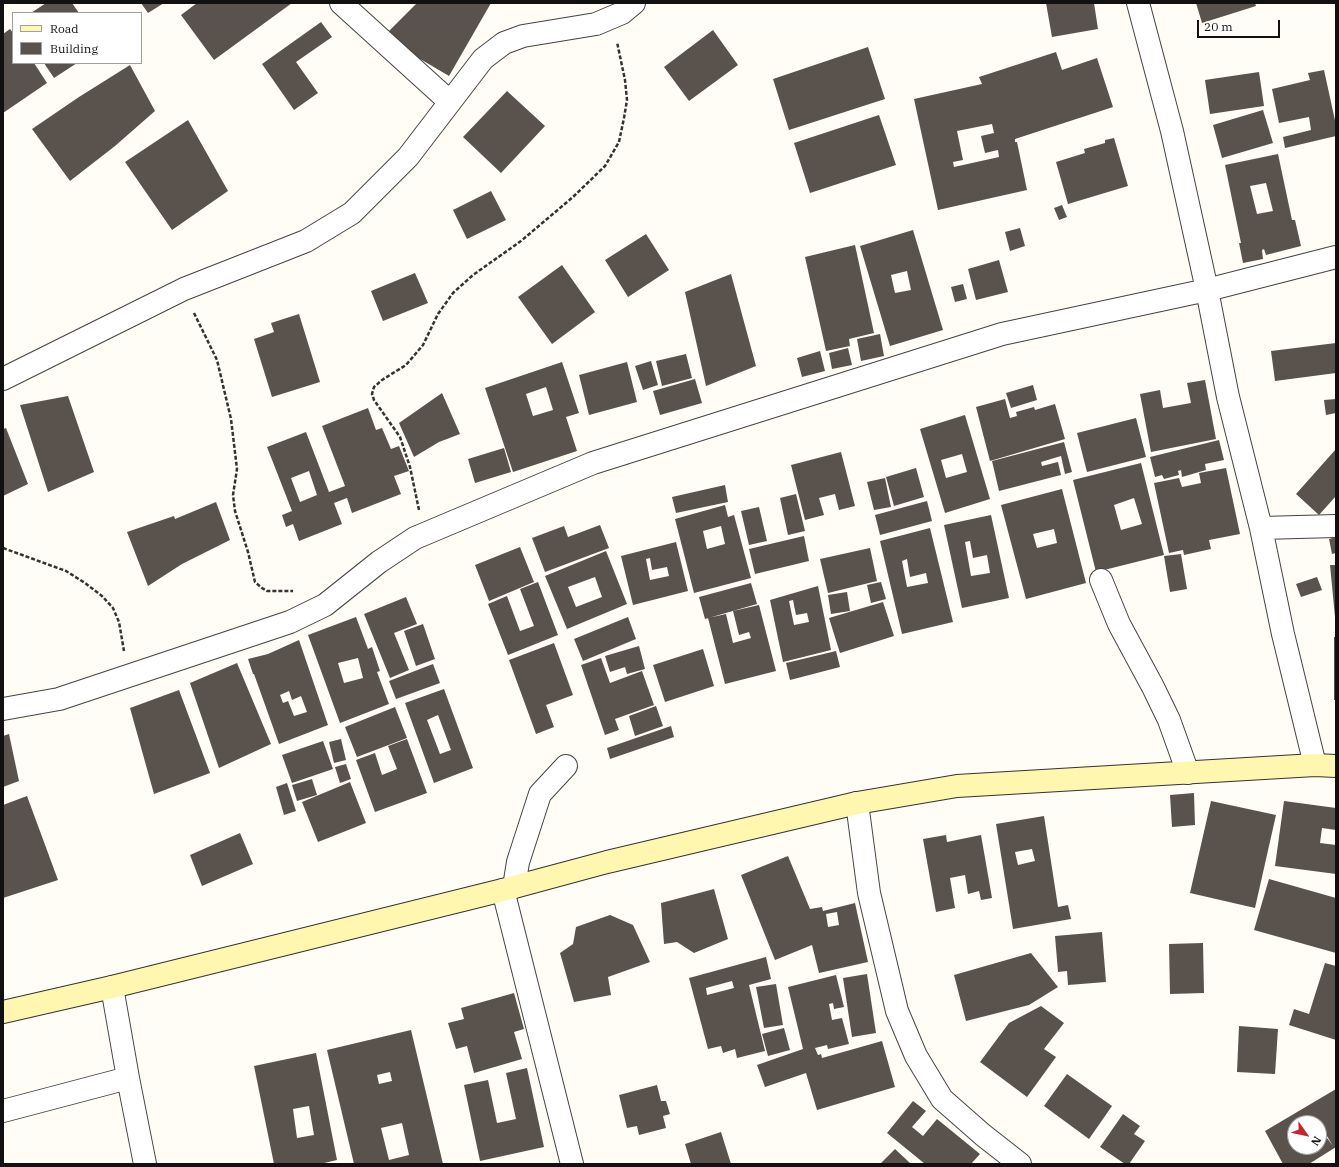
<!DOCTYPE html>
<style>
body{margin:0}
#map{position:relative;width:1339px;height:1167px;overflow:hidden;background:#fffdf5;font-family:"IBM Plex Serif",serif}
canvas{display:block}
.frame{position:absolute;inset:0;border:4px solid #111;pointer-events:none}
.legend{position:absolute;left:12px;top:12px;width:130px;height:52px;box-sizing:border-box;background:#fff;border:1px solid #a0a0a0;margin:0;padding:5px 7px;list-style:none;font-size:12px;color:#111}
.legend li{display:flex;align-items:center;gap:8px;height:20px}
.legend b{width:20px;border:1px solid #a0a0a0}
.north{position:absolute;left:1287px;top:1115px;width:40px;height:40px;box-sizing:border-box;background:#fff;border:1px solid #a0a0a0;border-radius:50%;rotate:123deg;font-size:11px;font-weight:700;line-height:16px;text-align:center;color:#111}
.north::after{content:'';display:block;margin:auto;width:14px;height:18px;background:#c4262e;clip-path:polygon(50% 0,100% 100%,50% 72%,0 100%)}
.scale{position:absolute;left:1197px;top:20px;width:83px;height:18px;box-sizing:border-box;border:2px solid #111;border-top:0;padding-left:5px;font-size:12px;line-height:14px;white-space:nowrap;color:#111;-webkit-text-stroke:3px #fff;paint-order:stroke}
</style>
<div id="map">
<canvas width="1339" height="1167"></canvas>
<div class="frame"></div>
<ul class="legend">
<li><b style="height:5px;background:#fff6b0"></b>Road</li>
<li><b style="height:11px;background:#5a524d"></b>Building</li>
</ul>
<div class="north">N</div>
<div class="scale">20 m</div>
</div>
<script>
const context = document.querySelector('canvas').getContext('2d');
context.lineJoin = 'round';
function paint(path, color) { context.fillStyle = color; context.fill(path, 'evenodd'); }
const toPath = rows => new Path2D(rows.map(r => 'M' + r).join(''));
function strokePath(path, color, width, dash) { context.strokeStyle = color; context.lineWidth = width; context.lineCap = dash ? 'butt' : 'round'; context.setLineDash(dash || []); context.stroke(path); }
const building = toPath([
 [46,3,72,3,79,13,31,13],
 [141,3,164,3,148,13],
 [197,3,292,3,214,60,181,15],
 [417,3,491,3,449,76,410,53,388,32],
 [1046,3,1094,3,1098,29,1052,37],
 [1196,3,1255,3,1256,6,1202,23],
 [321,22,332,37,296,62,318,93,294,110,262,64],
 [10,29,13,33,13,63,34,63,47,83,3,113,3,34],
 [713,30,738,65,689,101,664,67],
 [868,47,885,99,789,130,773,79],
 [1056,52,1062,70,1097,58,1113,107,1015,139,1015,142,1017,142,1027,190,938,210,914,99,982,84,979,77],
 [992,124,994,133,981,136,985,153,998,150,999,157,954,167,953,162,963,160,957,131],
 [44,63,77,63,54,78],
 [130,65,155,111,115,146,70,181,32,129,79,97],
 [1324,70,1336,125,1336,136,1285,148,1283,137,1311,130,1309,117,1279,123,1272,89,1310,80,1308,73],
 [1259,72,1264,106,1210,114,1205,80],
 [507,91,545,126,501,173,463,137],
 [1263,110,1273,143,1222,158,1213,125],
 [879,115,896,165,810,193,794,143],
 [188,120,228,191,172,230,125,162],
 [1114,138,1128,186,1068,204,1056,162,1085,153,1084,149,1105,143,1105,140],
 [1278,154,1292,220,1295,220,1301,246,1266,255,1264,249,1262,250,1263,259,1243,263,1239,243,1241,243,1225,165],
 [1266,183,1273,211,1257,214,1250,186],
 [491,191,506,220,467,239,453,210],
 [1062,205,1067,217,1059,220,1054,208],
 [1020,228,1025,246,1010,251,1005,232],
 [913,230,943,330,890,346,860,246],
 [907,271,911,290,895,293,891,275],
 [646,234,669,270,628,297,605,260],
 [855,245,874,333,849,339,850,346,826,351,805,257],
 [999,260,1008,292,976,300,968,269],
 [562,265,595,312,552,344,518,297],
 [415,273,428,303,383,321,371,291],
 [731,274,756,366,706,386,685,292],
 [963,284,967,299,955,302,951,287],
 [299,314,320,382,272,397,254,339,274,332,271,323],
 [880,334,884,356,861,361,857,339],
 [1336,343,1336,373,1275,381,1271,351],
 [848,348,852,365,832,369,829,353],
 [820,351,825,371,802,377,797,358],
 [686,354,692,378,662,386,656,361],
 [651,361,658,385,643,390,635,366],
 [562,362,579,413,566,417,577,451,513,472,485,388],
 [546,387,553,410,533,416,526,394],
 [627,362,637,402,589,415,579,375],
 [695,379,702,403,660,415,653,391],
 [1205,380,1216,439,1151,452,1140,394,1160,390,1163,408,1191,403,1187,383],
 [1033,385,1037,400,1011,408,1006,393],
 [442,393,460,434,439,442,414,457,399,423],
 [68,396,94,472,48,492,20,405],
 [1005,399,1010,418,1017,416,1016,412,1034,407,1035,410,1055,404,1065,439,990,461,976,407],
 [1336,399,1336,413,1326,415,1324,400],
 [368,408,376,430,382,428,391,449,399,446,409,471,394,476,401,494,352,513,347,498,334,503,342,524,299,541,293,524,286,527,282,515,292,511,267,447,306,432,329,492,345,486,322,426],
 [309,471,317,495,300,502,291,478],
 [965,415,990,499,945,513,920,429],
 [962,454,967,472,946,478,941,460],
 [1136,418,1146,457,1087,472,1077,433],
 [6,428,28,484,3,496,3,429],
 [1219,440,1224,460,1205,464,1206,470,1182,477,1181,470,1178,471,1179,475,1164,479,1162,475,1155,477,1150,457],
 [1064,442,1072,472,1065,474,1061,456,1041,462,1042,466,1058,462,1061,475,999,491,992,461],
 [504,448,511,472,475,483,468,459],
 [1336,449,1336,496,1319,515,1296,494],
 [841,452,855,506,839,510,835,494,819,498,824,515,805,520,791,465],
 [1141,463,1164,555,1096,572,1073,480],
 [1134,498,1142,524,1121,530,1114,505],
 [916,468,924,497,894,506,886,477],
 [1226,468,1240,534,1209,540,1211,549,1184,555,1183,550,1169,553,1154,483,1179,478,1182,487,1201,483,1199,473],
 [885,478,891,507,874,510,867,482],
 [725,485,728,502,676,513,672,497],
 [1062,489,1086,583,1026,599,1001,505],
 [1054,529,1057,543,1037,548,1033,534],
 [796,494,805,531,788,535,780,498],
 [927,501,932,521,880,535,875,515],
 [216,502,230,540,182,564,148,586,127,532,174,516,175,519],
 [725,505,728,517,734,515,751,578,694,593,675,519],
 [721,526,725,544,707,549,703,531],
 [759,507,767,541,749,545,741,511],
 [991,515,1009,598,962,608,944,525],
 [970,541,973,558,987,555,990,573,971,576,965,542],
 [600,525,609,548,545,572,532,538,564,526,568,537],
 [930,528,953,622,902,634,880,541],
 [907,559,910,577,926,573,928,583,907,587,902,561],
 [804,536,809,561,755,574,749,549],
 [1336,537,1336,553,1332,554,1329,539],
 [676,542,688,591,633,605,621,556],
 [650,558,652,570,667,567,669,576,650,580,646,559],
 [520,547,534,582,489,601,475,565],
 [870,548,877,581,828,593,820,559],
 [606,551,627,604,567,629,545,576],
 [595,577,602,597,576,607,568,587],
 [1181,554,1187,589,1170,592,1164,556],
 [1330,565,1336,565,1336,617,1335,617],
 [1317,577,1322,590,1301,597,1296,584],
 [538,582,558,635,508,655,488,604,507,596,520,631,534,626,520,589],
 [881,582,886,599,871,603,867,585],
 [751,583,757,604,705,619,699,597],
 [818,586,831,650,783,662,770,600],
 [793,600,796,615,807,613,809,622,794,625,789,601],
 [847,592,850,611,831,614,828,595],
 [406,597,417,624,394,633,409,670,390,678,364,614],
 [883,602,894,636,840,653,829,618],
 [759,605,776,671,725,684,708,618,726,614,733,643,751,638,749,632,739,635,733,611],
 [356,617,368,649,372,647,380,671,377,672,389,704,340,723,308,635],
 [358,658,363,678,344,683,338,663],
 [628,617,636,639,583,661,574,639],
 [423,624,435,659,416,666,404,631],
 [1334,637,1336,637,1336,700,1334,700],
 [299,640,328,725,279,744,254,674,253,674,248,659,268,654],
 [289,691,292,700,301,696,307,712,294,716,288,701,283,703,280,695],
 [554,643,573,695,546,705,554,727,536,734,509,660],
 [639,646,645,669,627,674,625,667,610,672,605,656],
 [703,649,714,686,665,702,653,665],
 [836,651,840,667,790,680,786,663],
 [601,658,610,683,642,671,654,705,615,719,619,730,605,735,581,665],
 [237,663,271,744,219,768,190,683],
 [433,664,440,683,396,699,389,681],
 [444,689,473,768,434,783,405,703],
 [438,715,451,750,440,754,427,720],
 [179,690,210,773,154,794,130,708],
 [656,706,663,726,635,736,629,716],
 [395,707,407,738,357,757,345,727],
 [671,726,674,737,610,759,607,748],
 [9,734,19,781,3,787,3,736],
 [341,739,346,760,334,763,329,742],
 [407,739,427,793,375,812,356,760,375,753,382,775,397,769,388,746],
 [323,741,333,769,292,783,282,755],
 [346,764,351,779,340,783,335,767],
 [312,779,317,795,297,801,292,785],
 [350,782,366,823,318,842,302,802],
 [287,783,296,811,284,815,276,787],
 [1194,793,1195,825,1172,827,1170,795],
 [27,796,58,880,3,898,3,805],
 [1211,801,1276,815,1255,908,1190,893],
 [1284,801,1336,808,1336,830,1322,828,1320,843,1336,845,1336,874,1275,866],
 [1044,816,1058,907,1068,905,1071,919,1013,929,996,824],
 [1032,849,1035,861,1018,865,1015,852],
 [240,833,253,864,202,886,190,855],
 [946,835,947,842,981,835,992,898,981,900,979,891,968,894,965,875,950,878,955,908,936,912,923,839],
 [788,856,810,909,822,907,823,911,855,903,868,962,819,973,812,945,775,960,741,875],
 [837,912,839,925,828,927,826,914],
 [1269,879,1336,898,1336,953,1254,930],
 [714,889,728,939,694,953,677,942,664,944,661,903],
 [610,915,633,925,650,962,608,977,611,995,574,1002,560,953,573,944,576,927],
 [1102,932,1106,982,1068,985,1067,971,1058,972,1055,936],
 [1203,943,1204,993,1170,994,1169,944],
 [1031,953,1058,987,1029,1005,966,1021,954,975],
 [766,957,771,979,749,985,765,1051,737,1058,735,1049,723,1053,721,1046,708,1049,689,978],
 [732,981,734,988,707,995,706,988],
 [1325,963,1336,966,1336,1040,1289,1025,1294,1009,1309,1014],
 [867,974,876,1033,852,1037,843,978],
 [836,975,844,1007,834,1009,833,1003,829,1004,832,1020,842,1018,849,1044,828,1049,827,1045,815,1048,818,1055,821,1054,822,1058,882,1041,895,1087,817,1110,806,1073,765,1087,757,1065,803,1049,788,987],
 [776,984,783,1025,764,1028,756,987],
 [514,993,524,1029,514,1032,522,1059,474,1073,467,1046,456,1049,448,1023,464,1019,461,1008],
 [1041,1006,1064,1023,1044,1049,1056,1057,1027,1097,980,1062,1009,1023],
 [1239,1026,1278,1029,1275,1074,1237,1072],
 [784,1028,790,1050,768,1056,762,1034],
 [411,1030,443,1164,354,1164,327,1050],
 [390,1072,392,1081,379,1084,377,1075],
 [402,1123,409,1155,389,1160,381,1128],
 [316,1053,337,1160,320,1164,274,1164,254,1066],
 [309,1106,314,1135,297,1138,293,1109],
 [527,1068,544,1147,480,1161,464,1085,488,1080,497,1123,516,1119,506,1073],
 [1067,1074,1112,1106,1089,1139,1044,1106],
 [657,1085,661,1101,666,1101,670,1114,663,1116,666,1128,639,1135,637,1126,627,1128,619,1095],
 [1336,1089,1336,1147,1309,1164,1283,1164,1265,1131],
 [1295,1123,1319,1123,1333,1146,1327,1138,1319,1142,1319,1147,1295,1147],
 [913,1101,926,1111,912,1127,923,1136,937,1119,980,1154,971,1164,925,1164,887,1133],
 [1123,1114,1140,1126,1134,1134,1145,1141,1129,1164,1125,1164,1100,1147],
 [721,1132,731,1164,691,1164,685,1144],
 [895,1149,910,1163,908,1164,880,1164]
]);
const path = toPath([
 [194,313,217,360,231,419,237,469,233,495,235,511,248,552,255,582,262,588,267,591,293,591],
 [419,510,410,467,400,437,374,400,372,394,374,387,382,380,406,365,423,345,438,314,453,293,473,275,521,241,573,197,605,166,619,142,624,118,627,100,625,80,617,42],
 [3,548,66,571,85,583,102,596,113,608,119,622,124,651]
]);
const street = toPath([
 [341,3,450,102],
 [1138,3,1172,131,1207,290,1228,397,1261,528,1283,634,1315,765],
 [3,379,184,289,306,241,352,213,408,157,483,59,504,43,523,36,596,24,622,13,634,3],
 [1261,528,1336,526],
 [1101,580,1119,624,1153,687,1169,720,1188,773],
 [3,709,59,699,290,622,325,605,379,562,415,538,593,463,1002,334,1207,290,1336,257],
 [857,803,869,893,897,1011,916,1056,942,1099,983,1135,1020,1164],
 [514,887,518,862,540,794,566,766],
 [503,890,572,1164],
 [112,987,128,1078,145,1164],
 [3,1111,128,1078]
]);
const secondary = toPath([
 [3,1012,112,987,503,890,607,862,857,803,957,786,1315,765,1336,766]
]);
paint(building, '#5a524d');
strokePath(street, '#444', 24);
strokePath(secondary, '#333', 24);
strokePath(path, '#333', 2.5, [4, 2]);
strokePath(street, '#fff', 22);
strokePath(secondary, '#fff6b0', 22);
</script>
